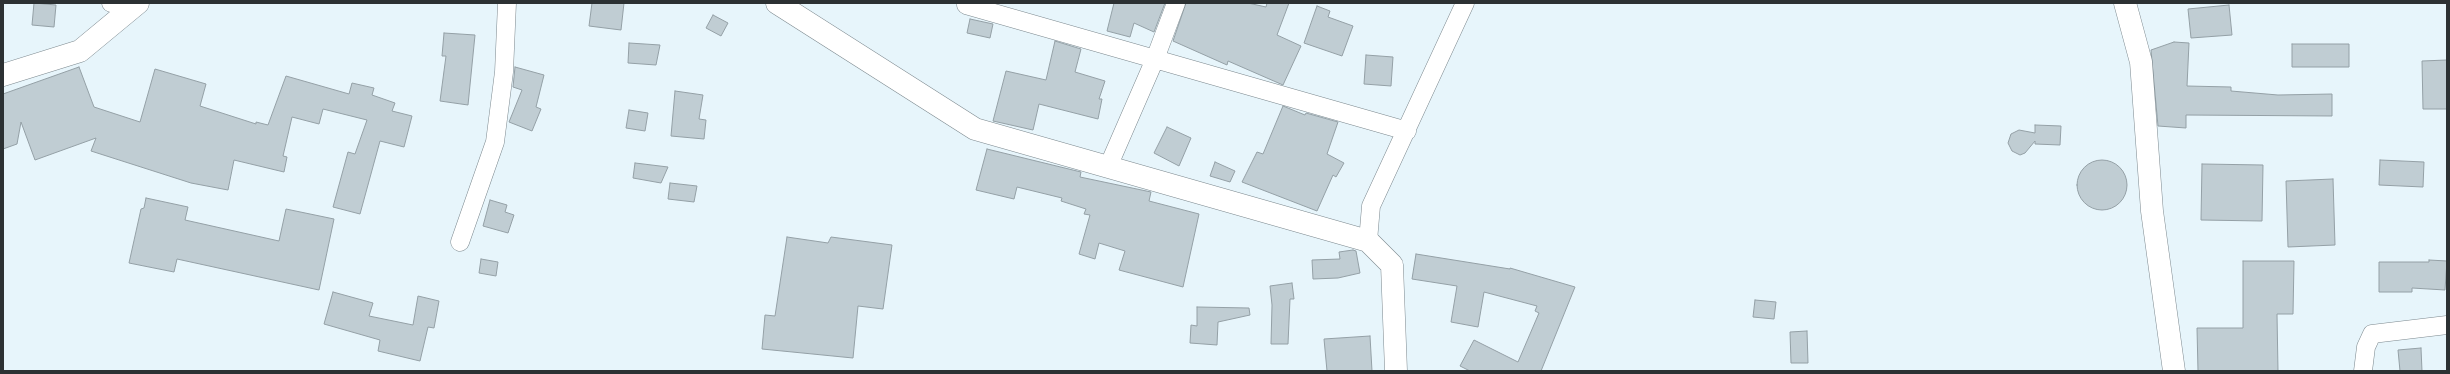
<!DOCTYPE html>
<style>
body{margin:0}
#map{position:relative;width:2450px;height:374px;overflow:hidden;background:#e7f5fb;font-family:"Fira Sans Condensed",sans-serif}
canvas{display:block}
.frame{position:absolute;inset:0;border:4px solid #2c3133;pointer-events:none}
</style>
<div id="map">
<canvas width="2450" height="374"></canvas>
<div class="frame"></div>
</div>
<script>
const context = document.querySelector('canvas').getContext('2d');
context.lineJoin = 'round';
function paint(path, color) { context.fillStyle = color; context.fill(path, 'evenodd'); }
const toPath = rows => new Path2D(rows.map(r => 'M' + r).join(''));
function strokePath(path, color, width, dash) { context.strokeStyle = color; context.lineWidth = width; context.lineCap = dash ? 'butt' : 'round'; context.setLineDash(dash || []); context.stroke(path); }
const building = toPath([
 [34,3,56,5,54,27,32,25,34,3],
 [592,3,624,3,621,30,589,26,592,3],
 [1114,3,1165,3,1154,32,1134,23,1130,37,1107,31,1114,3],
 [1186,3,1248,3,1266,7,1267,3,1289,3,1277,35,1301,46,1283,85,1228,61,1227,65,1173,41,1186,3],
 [2229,5,2232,35,2191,38,2188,9,2229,5],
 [1317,6,1330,11,1328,17,1353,26,1342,56,1304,43,1317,6],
 [713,15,728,23,721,36,706,28,713,15],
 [970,19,993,24,990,38,967,33,970,19],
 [444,33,475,35,468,105,440,101,446,56,442,56,444,33],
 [1055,41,1081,49,1075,72,1105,81,1099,99,1102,99,1098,119,1039,104,1033,130,993,121,1006,71,1046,80,1055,41],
 [2174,42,2189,43,2187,86,2231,87,2231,91,2278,95,2332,94,2332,116,2186,115,2186,128,2158,126,2151,50,2174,42],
 [629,43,660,45,656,65,628,63,629,43],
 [2292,44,2349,44,2349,67,2292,67,2292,44],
 [1366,55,1393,57,1391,86,1364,84,1366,55],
 [2447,60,2447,109,2423,109,2422,61,2447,60],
 [79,67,94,107,140,122,155,69,206,84,200,106,256,124,256,122,268,125,286,76,349,94,352,83,374,88,372,95,395,103,392,111,412,116,404,147,380,141,360,214,333,207,348,152,355,154,367,120,323,109,319,124,292,117,283,156,287,157,284,172,234,160,228,190,191,183,91,151,96,138,35,160,21,122,17,144,3,149,3,94,79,67],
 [515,67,544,75,536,107,541,109,532,131,509,122,522,90,513,87,515,67],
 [675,91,703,95,699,119,706,120,704,139,671,136,675,91],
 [1283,106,1305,115,1306,113,1338,122,1327,154,1344,163,1336,177,1333,175,1317,211,1242,182,1257,152,1263,154,1283,106],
 [629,110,648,113,645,131,626,128,629,110],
 [2035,125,2061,126,2060,145,2035,144,2035,141,2025,153,2020,155,2012,151,2008,143,2011,134,2019,130,2035,133,2035,125],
 [1167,127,1191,138,1179,166,1154,153,1167,127],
 [987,149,1081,172,1080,177,1151,192,1149,201,1199,214,1183,287,1119,270,1125,251,1099,243,1095,259,1079,254,1090,215,1084,214,1086,209,1061,201,1062,198,1017,187,1014,199,976,190,987,149],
 [2380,160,2424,162,2423,187,2379,185,2380,160],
 '2077 185a25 25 0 1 1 50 0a25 25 0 1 1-50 0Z',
 [1215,162,1235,171,1230,182,1210,176,1215,162],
 [635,163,668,167,661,183,633,178,635,163],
 [2202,164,2263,165,2262,221,2201,220,2202,164],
 [2333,179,2335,245,2288,247,2286,181,2333,179],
 [670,183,697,186,694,202,668,199,670,183],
 [146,198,188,207,185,220,279,241,286,209,334,219,319,290,177,259,174,272,129,263,141,209,144,208,146,198],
 [490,200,507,205,505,212,514,215,508,233,483,226,490,200],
 [787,237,828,243,831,237,892,245,883,309,858,306,853,358,762,349,765,315,775,316,787,237],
 [1353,250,1356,251,1360,273,1338,278,1313,279,1312,260,1340,259,1339,252,1353,250],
 [1416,254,1510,269,1510,268,1575,287,1541,371,1470,371,1460,366,1474,340,1518,362,1539,313,1535,311,1537,306,1484,292,1478,327,1451,322,1457,286,1412,279,1416,254],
 [481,259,498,262,496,276,479,273,481,259],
 [2429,260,2447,261,2445,290,2412,288,2412,292,2379,292,2379,262,2429,262,2429,260],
 [2243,261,2294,261,2293,314,2277,314,2278,371,2198,371,2197,328,2243,328,2243,261],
 [1292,283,1294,299,1290,299,1288,344,1271,344,1272,305,1270,286,1292,283],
 [333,292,373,303,369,316,413,325,418,296,439,301,434,328,428,327,420,361,378,351,380,340,324,324,333,292],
 [1755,300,1776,302,1774,319,1753,317,1755,300],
 [1197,307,1249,308,1250,315,1218,322,1217,345,1190,343,1191,325,1197,326,1197,307],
 [1807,331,1808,363,1791,363,1790,332,1807,331],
 [1370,336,1372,371,1327,371,1324,339,1370,336],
 [2421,348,2422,371,2400,371,2398,350,2421,348]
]);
const minor = toPath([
 [111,3,131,9],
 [966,5,1407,131],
 [1108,167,1155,59,1176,3],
 [1368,241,1371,206,1465,3],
 [460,242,495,142,504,72,507,3],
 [2363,371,2366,347,2372,334,2447,325]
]);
const tertiary = toPath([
 [777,3,975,129,1368,241,1392,265,1396,371],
 [2125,3,2141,62,2152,211,2174,371],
 [3,75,80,51,138,3]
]);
paint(building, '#c0cdd3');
strokePath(building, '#94a0a6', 1);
strokePath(minor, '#7c888e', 19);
strokePath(tertiary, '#7c888e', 23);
strokePath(minor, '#fff', 18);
strokePath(tertiary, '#fff', 22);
</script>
